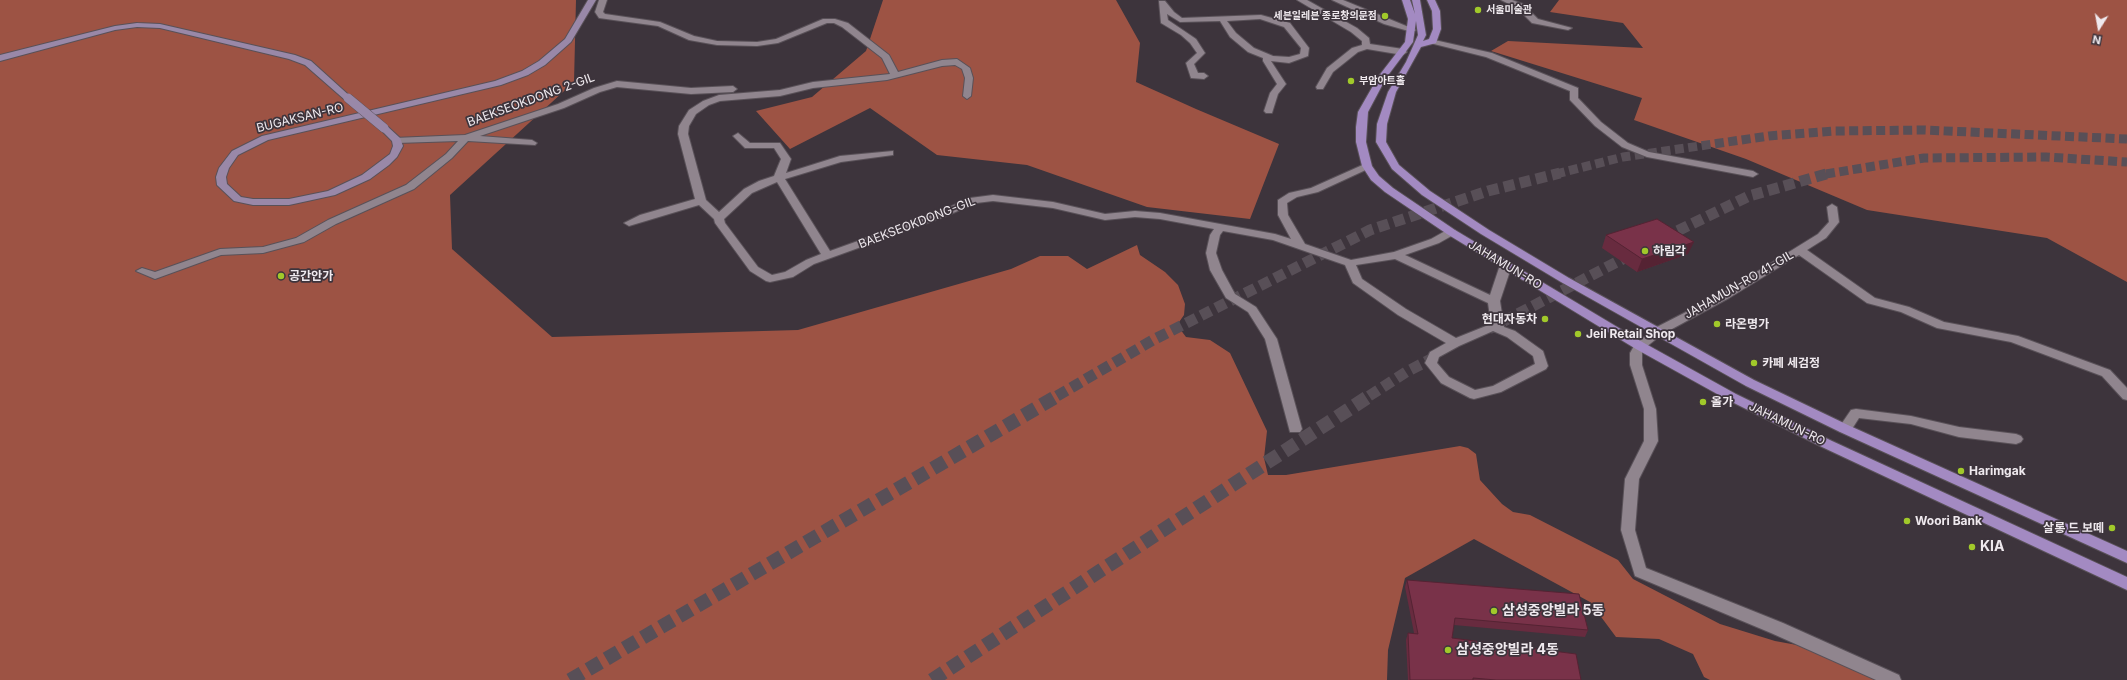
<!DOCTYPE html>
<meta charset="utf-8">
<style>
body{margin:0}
#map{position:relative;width:2127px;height:680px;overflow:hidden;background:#3d343c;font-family:Inter,sans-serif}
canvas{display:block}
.north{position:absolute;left:2079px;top:8px;width:40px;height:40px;-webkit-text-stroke:3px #3d343c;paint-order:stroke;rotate:191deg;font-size:11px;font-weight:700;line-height:16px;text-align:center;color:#efe9ee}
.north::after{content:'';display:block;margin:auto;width:14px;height:18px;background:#efe9ee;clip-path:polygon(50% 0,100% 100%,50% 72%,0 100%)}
</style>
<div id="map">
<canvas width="2127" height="680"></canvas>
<div class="north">N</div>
</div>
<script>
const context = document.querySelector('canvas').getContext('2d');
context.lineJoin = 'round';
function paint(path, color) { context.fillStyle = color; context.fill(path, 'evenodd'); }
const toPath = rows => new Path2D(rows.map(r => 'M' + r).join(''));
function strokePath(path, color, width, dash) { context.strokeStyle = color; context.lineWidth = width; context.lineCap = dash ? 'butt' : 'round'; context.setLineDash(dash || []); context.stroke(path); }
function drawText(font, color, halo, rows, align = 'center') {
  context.font = font + ' Inter,"Noto Sans KR",sans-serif'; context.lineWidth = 3.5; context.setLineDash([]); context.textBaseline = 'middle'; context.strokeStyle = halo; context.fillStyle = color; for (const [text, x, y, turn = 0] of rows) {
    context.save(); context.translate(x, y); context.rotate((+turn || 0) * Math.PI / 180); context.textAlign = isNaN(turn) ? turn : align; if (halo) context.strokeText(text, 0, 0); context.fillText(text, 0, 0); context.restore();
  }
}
const forest = toPath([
 [0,0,576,0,574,82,450,195,452,249,552,337,798,330,1011,269,1040,256,1068,256,1087,269,1137,245,1140,255,1165,272,1178,285,1185,304,1184,315,1177,325,1186,337,1210,340,1230,353,1267,431,1264,458,1268,475,1286,475,1460,446,1468,448,1476,454,1480,480,1502,504,1513,512,1530,515,1618,560,1633,579,1720,624,1775,641,1808,647,1890,680,1710,680,1704,677,1693,654,1659,639,1616,637,1590,602,1474,539,1405,578,1388,650,1387,680,0,680],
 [883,0,1116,0,1140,43,1136,82,1196,109,1279,144,1250,219,1147,207,1027,165,937,155,870,108,790,149,756,111,812,97,866,51],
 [1559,0,2127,0,2127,282,2047,238,1867,210,1746,159,1634,120,1642,98,1491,51,1508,41,1643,48,1623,23,1550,12]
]);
const highwayTunnelFar2 = toPath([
 [1556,174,1623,157,1769,136,1834,131,1924,130,2127,139],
 [1826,174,1924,158,2046,157,2127,162]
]);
const highwayTunnelFar1 = toPath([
 [1663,238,1749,196,1830,173],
 [1489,329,1634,253],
 [1057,396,1153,340,1370,230,1488,191,1560,173],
 [1369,396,1406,372,1439,355]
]);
const highwayTunnel = toPath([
 [570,680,1059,395],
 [932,680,1371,395]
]);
const street = toPath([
 [599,0,607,0,603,12,605,14,660,22,694,36,717,41,757,42,776,39,823,19,835,19,848,23,889,55,898,72,942,60,957,59,970,68,973,78,971,96,967,99,963,96,965,78,962,69,955,65,942,66,887,80,813,88,780,96,720,101,709,105,696,114,689,126,688,134,706,200,719,212,744,189,759,181,774,176,781,159,774,148,745,148,733,136,738,133,750,143,780,143,791,159,786,173,840,156,893,151,893,155,841,162,785,179,830,251,936,213,970,198,993,195,1053,202,1105,214,1135,211,1160,213,1275,234,1291,239,1278,215,1278,200,1289,193,1311,188,1367,163,1370,164,1370,168,1318,192,1297,197,1287,203,1288,215,1305,244,1351,260,1394,252,1431,239,1447,230,1455,230,1456,232,1455,234,1439,243,1405,255,1490,295,1500,265,1502,263,1510,263,1512,265,1500,301,1504,327,1515,331,1543,351,1548,366,1546,369,1501,392,1474,399,1470,398,1441,383,1425,363,1430,352,1446,343,1398,315,1353,283,1345,265,1273,240,1223,231,1220,235,1216,253,1222,270,1235,294,1256,307,1277,339,1302,429,1300,432,1290,432,1265,339,1248,312,1226,298,1210,270,1206,253,1210,235,1214,229,1160,219,1135,217,1105,220,1053,208,993,201,976,203,944,217,814,264,793,277,770,282,766,281,750,271,715,223,714,219,699,205,629,226,624,223,640,215,695,199,678,134,679,126,689,110,703,101,719,95,780,90,813,82,890,74,882,58,842,27,834,23,827,23,778,43,757,46,717,45,689,40,658,26,599,18,595,12,599,0],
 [777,182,821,254,806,260,785,272,772,275,758,267,725,223,724,219,752,193,777,182],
 [1395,259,1488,303,1491,324,1456,338,1406,309,1362,279,1356,265,1395,259],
 [1493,331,1507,337,1533,356,1535,364,1493,386,1475,390,1449,377,1437,363,1439,357,1459,346,1493,331],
 [1297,0,1307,0,1357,28,1369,38,1370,44,1403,49,1407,52,1403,55,1367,49,1358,52,1333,72,1323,89,1317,89,1316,87,1327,68,1352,48,1362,45,1362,41,1351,32,1297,0],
 [1332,0,1343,0,1416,30,1412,32,1384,24,1332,0],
 [1501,0,1512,0,1523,4,1538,19,1572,28,1568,30,1532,23,1517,8,1501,0],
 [1159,1,1165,1,1174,12,1182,18,1261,15,1290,23,1309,48,1308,56,1289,63,1271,61,1286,84,1278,94,1272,113,1266,113,1264,111,1270,93,1277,84,1263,61,1263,58,1248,52,1230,37,1220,21,1180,22,1167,14,1168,20,1196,39,1205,53,1194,64,1198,73,1204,73,1208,76,1204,79,1191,78,1186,63,1197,53,1190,43,1181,35,1161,23,1159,1],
 [1260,19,1284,27,1301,48,1300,54,1289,57,1273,56,1254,48,1236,33,1227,21,1260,19],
 [1430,39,1492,53,1578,88,1578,98,1601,122,1628,143,1649,152,1753,171,1758,174,1753,177,1647,157,1622,147,1595,126,1570,100,1570,91,1486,57,1430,43,1430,39],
 [617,81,691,88,733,86,737,89,733,92,691,94,617,87,600,92,564,108,480,136,532,140,537,143,535,145,468,141,452,158,414,189,336,224,304,242,263,253,221,255,155,279,136,271,142,268,155,272,220,249,263,247,296,238,328,220,406,185,446,154,458,141,397,143,392,140,394,138,465,135,558,104,594,88,617,81],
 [1832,204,1837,207,1839,222,1826,238,1807,250,1875,298,1909,307,1944,322,2018,336,2110,370,2127,388,2127,400,2123,399,2102,376,2011,342,1937,328,1901,312,1867,303,1799,255,1729,298,1661,335,1645,348,1642,353,1642,365,1656,409,1658,441,1639,479,1635,530,1646,568,1783,623,1899,675,1901,680,1876,680,1771,633,1635,576,1621,530,1625,479,1644,441,1644,409,1630,365,1630,353,1634,346,1653,329,1721,294,1818,234,1829,222,1827,207,1832,204],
 [1856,409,1911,416,1959,427,2016,434,2021,436,2023,439,2021,442,2016,444,1959,437,1911,424,1859,418,1850,432,1840,432,1838,429,1840,426,1851,410,1856,409]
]);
const secondary = toPath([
 [588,0,596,0,571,42,545,65,528,75,501,85,268,140,238,155,229,168,226,177,227,184,241,197,253,199,289,199,328,191,362,175,390,154,393,146,392,141,379,128,384,125,387,126,400,138,403,146,397,157,389,165,370,179,335,195,289,205,253,205,234,201,217,185,216,177,219,168,232,151,262,136,495,81,522,71,539,61,565,39,588,0],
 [137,23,160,24,295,55,311,61,352,98,351,100,345,100,305,65,289,59,160,28,137,27,115,30,0,61,0,55,115,26,137,23]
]);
const primary = toPath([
 [1402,0,1410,0,1415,14,1412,0,1420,0,1426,35,1423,41,1429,39,1433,29,1432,11,1427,0,1435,0,1440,11,1441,29,1436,43,1421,47,1396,92,1387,124,1386,142,1399,165,1430,191,1489,230,1569,278,1754,380,1850,426,2127,551,2127,563,1840,432,1746,386,1561,282,1481,234,1422,195,1392,169,1376,142,1377,124,1388,92,1406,62,1418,35,1416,21,1413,42,1386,78,1368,112,1366,142,1372,166,1379,176,1393,188,1455,230,1644,343,1736,394,1832,441,2127,577,2127,590,1822,447,1728,400,1636,349,1447,234,1385,192,1371,180,1362,166,1356,142,1356,127,1358,112,1378,77,1405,42,1408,19,1402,0]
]);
const secondaryBridge = toPath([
 [348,98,384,128]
]);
const wall = toPath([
 [1606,235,1688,254,1637,272,1602,248],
 [1407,580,1588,630,1585,637,1454,625,1452,638,1581,680,1408,680,1406,640,1408,633,1414,633,1405,587]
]);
const shadedWall = toPath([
 [1694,242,1688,254,1637,272,1642,259]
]);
const building = toPath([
 [1657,219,1694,242,1642,259,1606,235,1657,219],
 [1407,580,1579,594,1588,630,1455,618,1452,638,1576,654,1581,680,1496,680,1473,678,1473,680,1410,680,1408,633,1418,634,1407,580]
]);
const markers = [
 [1478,10,4,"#a1c92a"],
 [1385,16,4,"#a1c92a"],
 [1351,81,4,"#a1c92a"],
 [1645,251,4,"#a1c92a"],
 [281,276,4,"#a1c92a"],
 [1545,319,4,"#a1c92a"],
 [1717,324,4,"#a1c92a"],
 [1578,334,4,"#a1c92a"],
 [1754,363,4,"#a1c92a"],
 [1703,402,4,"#a1c92a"],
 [1961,471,4,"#a1c92a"],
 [1907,521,4,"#a1c92a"],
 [2112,528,4,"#a1c92a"],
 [1972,547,4,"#a1c92a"],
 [1494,611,4,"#a1c92a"],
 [1448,650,4,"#a1c92a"]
];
const farPoinames = [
 ["서울미술관",1486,10],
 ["세븐일레븐 종로창의문점",1377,16,"right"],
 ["부암아트홀",1359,81]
];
const streetNames = [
 ["BAEKSEOKDONG 2-GIL",531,100,-20],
 ["BUGAKSAN-RO",300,118,-14],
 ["BAEKSEOKDONG-GIL",917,223,-21],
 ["JAHAMUN-RO",1505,265,31],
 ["JAHAMUN-RO 41-GIL",1739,285,-30],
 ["JAHAMUN-RO",1787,424,26]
];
const poiNames = [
 ["하림각",1653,251],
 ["공간안가",289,276],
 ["현대자동차",1537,319,"right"],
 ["라온명가",1725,324],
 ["Jeil Retail Shop",1586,334],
 ["카페 세검정",1762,363],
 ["올가",1711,402],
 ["Harimgak",1969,471],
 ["Woori Bank",1915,521],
 ["살롱 드 보떼",2104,528,"right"]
];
const nearPoinames = [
 ["KIA",1980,547],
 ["삼성중앙빌라 5동",1502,611],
 ["삼성중앙빌라 4동",1456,650]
];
paint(forest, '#9d5344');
strokePath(highwayTunnelFar2, '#584f57', 9, [9, 4.5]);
strokePath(highwayTunnelFar1, '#584f57', 11, [11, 5.5]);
strokePath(highwayTunnel, '#584f57', 14, [14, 7]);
strokePath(street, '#595158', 2);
strokePath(secondary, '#595158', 2);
strokePath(primary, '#595158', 2);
paint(street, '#90858e');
paint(secondary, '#9988a8');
paint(primary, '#a38ac2');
strokePath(secondaryBridge, '#595158', 10, []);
strokePath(secondaryBridge, '#9988a8', 9);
paint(wall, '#682b3f');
paint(shadedWall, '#552333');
paint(building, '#793249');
strokePath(building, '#552333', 1);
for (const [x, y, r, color] of markers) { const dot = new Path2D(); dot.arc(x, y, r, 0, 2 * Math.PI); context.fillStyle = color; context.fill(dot); strokePath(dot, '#3d343c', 1.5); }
drawText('bold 10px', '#efe9ee', '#3d343c', farPoinames, 'left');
drawText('12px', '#efe9ee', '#3d343c', streetNames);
drawText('bold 12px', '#efe9ee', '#3d343c', poiNames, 'left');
drawText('bold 14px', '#efe9ee', '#3d343c', nearPoinames, 'left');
</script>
